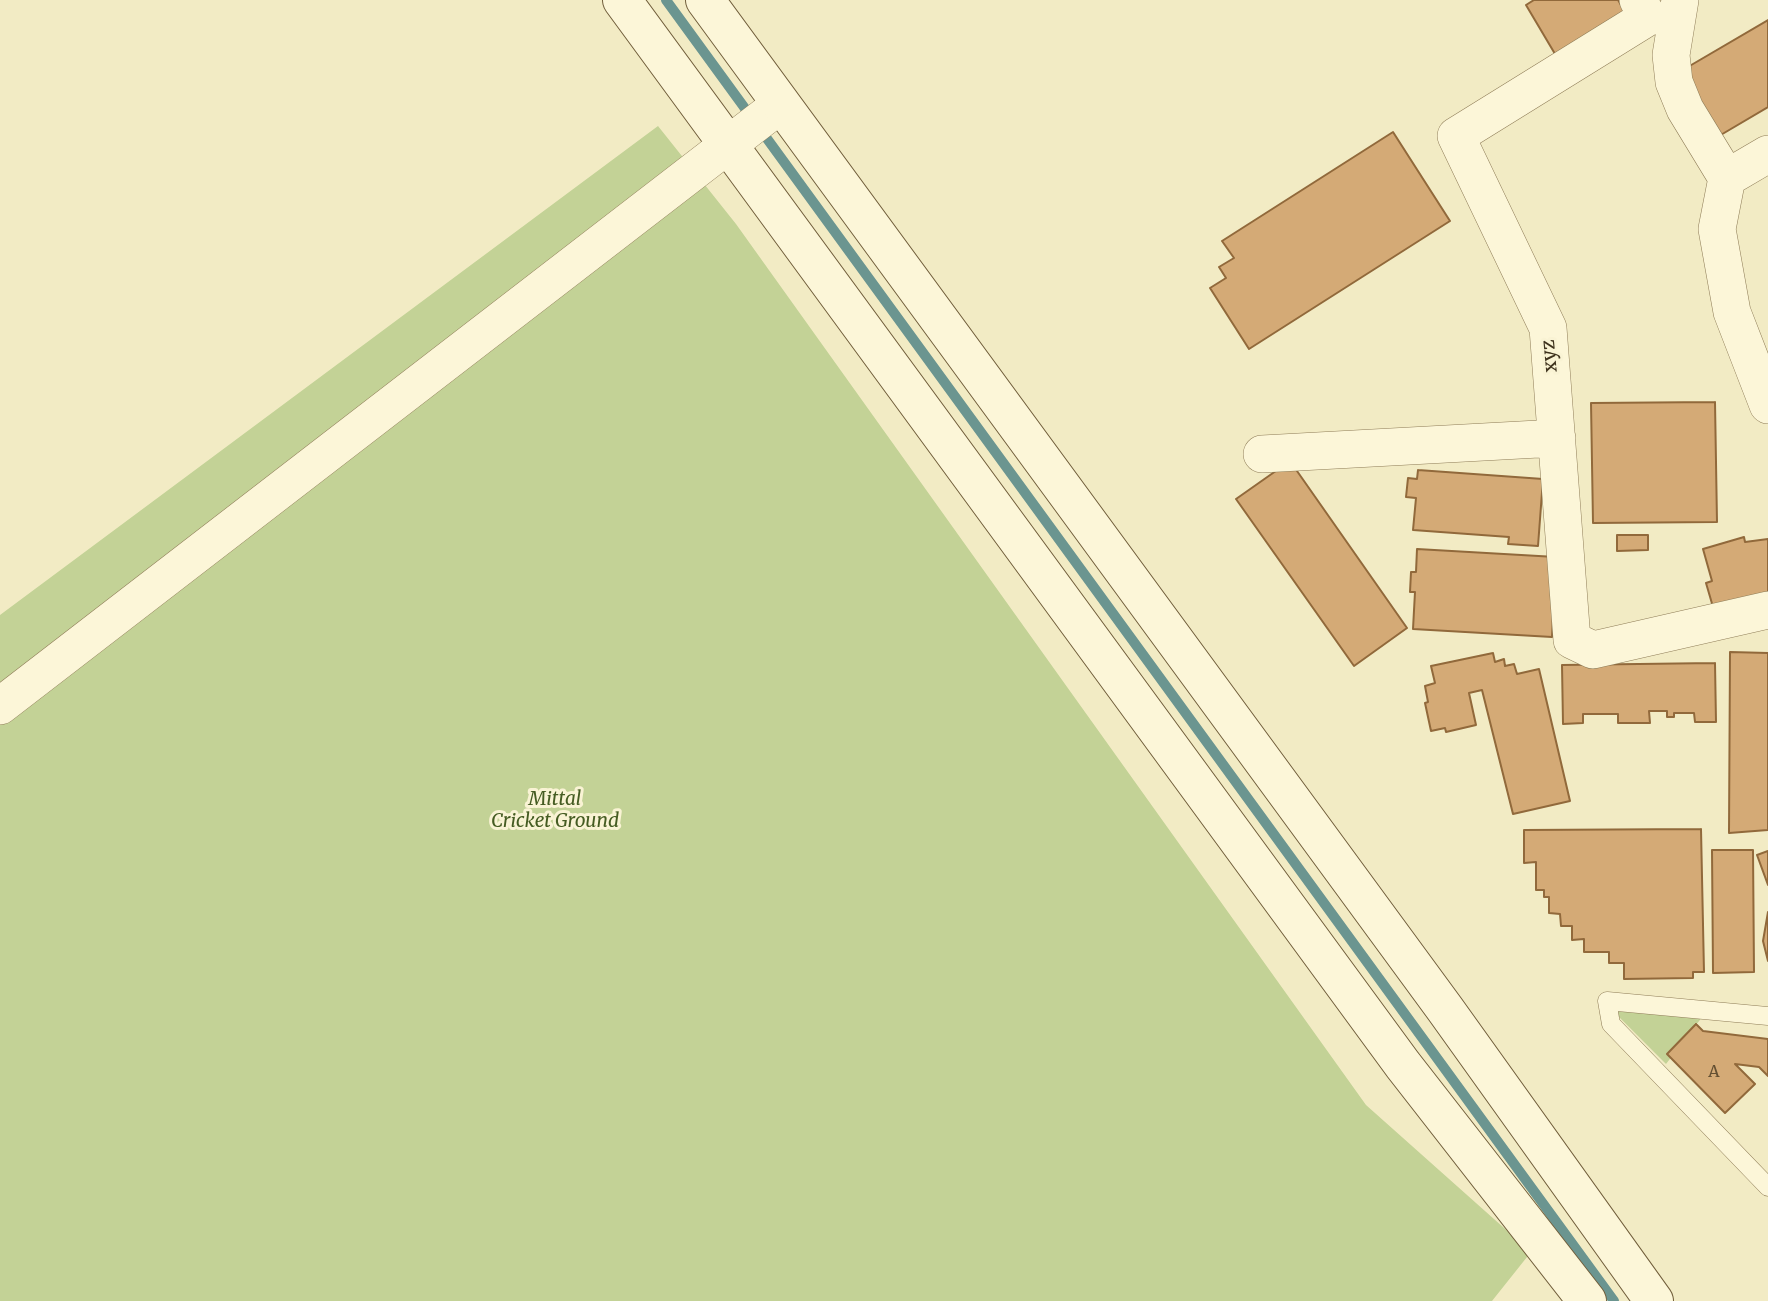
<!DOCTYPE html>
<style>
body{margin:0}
canvas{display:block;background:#f2ebc4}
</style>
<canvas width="1768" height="1301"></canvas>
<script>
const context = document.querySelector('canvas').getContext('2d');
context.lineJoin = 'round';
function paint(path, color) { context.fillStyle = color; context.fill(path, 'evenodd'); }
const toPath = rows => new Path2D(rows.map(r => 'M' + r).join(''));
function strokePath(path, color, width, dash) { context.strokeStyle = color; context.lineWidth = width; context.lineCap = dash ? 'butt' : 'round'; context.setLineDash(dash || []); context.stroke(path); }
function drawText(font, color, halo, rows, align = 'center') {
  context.font = font + ' Merriweather,serif'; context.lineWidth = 6; context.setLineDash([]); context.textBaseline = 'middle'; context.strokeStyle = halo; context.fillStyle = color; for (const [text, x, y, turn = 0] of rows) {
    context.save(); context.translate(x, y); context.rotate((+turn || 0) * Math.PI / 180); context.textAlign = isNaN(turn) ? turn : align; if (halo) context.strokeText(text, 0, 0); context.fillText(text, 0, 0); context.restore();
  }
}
const green = toPath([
 [658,126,736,224,1366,1105,1531,1252,1492,1301,0,1301,0,615],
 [1612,1010,1706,1012,1666,1064]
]);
const stream = toPath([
 [666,0,1614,1301]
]);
const building = toPath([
 [1534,0,1618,0,1629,18,1558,59,1526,5,1534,0],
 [1768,20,1768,107,1719,136,1681,71,1768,20],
 [1393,132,1450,221,1249,349,1210,288,1226,278,1219,267,1234,258,1222,241,1393,132],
 [1715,402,1717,522,1593,523,1591,403,1715,402],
 [1290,461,1407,628,1354,666,1236,499,1290,461],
 [1418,470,1543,479,1538,546,1508,544,1509,537,1413,530,1416,498,1406,497,1408,478,1417,479,1418,470],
 [1617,535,1648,535,1648,550,1617,551,1617,535],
 [1744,537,1745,542,1768,539,1768,598,1713,607,1706,583,1712,581,1703,549,1744,537],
 [1417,549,1556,557,1552,637,1413,629,1415,592,1410,592,1411,572,1416,572,1417,549],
 [1730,652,1768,653,1768,830,1729,833,1730,652],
 [1493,653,1495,662,1504,659,1505,666,1514,664,1517,674,1539,669,1570,801,1513,814,1482,690,1469,693,1476,725,1446,732,1445,728,1431,731,1425,703,1428,702,1425,686,1435,683,1431,666,1493,653],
 [1715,663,1716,722,1695,722,1694,713,1674,713,1674,717,1667,717,1667,711,1649,711,1650,723,1618,723,1618,714,1583,714,1583,723,1563,724,1562,665,1715,663],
 [1701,829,1704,972,1693,972,1693,978,1624,979,1624,963,1609,963,1609,952,1584,952,1584,939,1572,940,1572,926,1561,926,1560,914,1549,913,1549,897,1544,897,1544,890,1536,890,1536,862,1524,863,1524,830,1701,829],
 [1712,850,1753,850,1754,972,1713,973,1712,850],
 [1768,851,1768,885,1757,855,1768,851],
 [1768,912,1768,961,1763,941,1768,912],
 [1696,1024,1703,1031,1768,1039,1768,1076,1759,1067,1735,1064,1755,1084,1725,1113,1667,1054,1696,1024]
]);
const lane = toPath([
 [1768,1016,1607,1001,1611,1024,1768,1187]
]);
const street = toPath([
 [1638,0,1648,17,1456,136,1548,328,1572,640,1593,650,1768,610],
 [1680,0,1671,55,1674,82,1685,109,1727,178],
 [1768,154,1727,178,1717,229,1732,312,1768,405],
 [1262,454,1557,438],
 [0,706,781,104]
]);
const secondary = toPath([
 [622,0,1403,1065,1587,1301],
 [705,0,1445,1009,1654,1301]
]);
const numberNames = [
 ["A",1714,1072]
];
const streetNames = [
 ["xyz",1550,356,-95]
];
const parkNames = [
 ["Mittal",555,800],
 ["Cricket Ground",555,822]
];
paint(green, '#c3d296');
strokePath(stream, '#6b9590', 10);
paint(building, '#d4aa76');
strokePath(building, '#91693b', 2);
strokePath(lane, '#8f7d58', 19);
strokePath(street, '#8f7d58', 38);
strokePath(secondary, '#715e3b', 40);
strokePath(lane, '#fcf6d8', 18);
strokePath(street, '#fcf6d8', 37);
strokePath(secondary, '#fcf6d8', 38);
drawText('16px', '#645033', null, numberNames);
drawText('19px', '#3e321d', '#f9f3d4', streetNames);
drawText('italic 19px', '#455c22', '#f9f3d4', parkNames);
</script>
